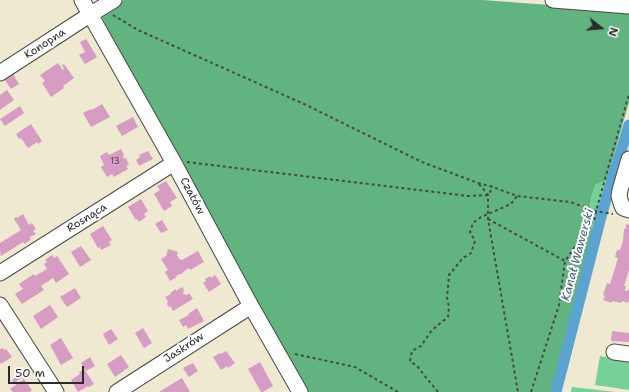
<!DOCTYPE html>
<meta charset="utf-8">
<style>
body{margin:0}
#map{position:relative;width:629px;height:392px;overflow:hidden;background:#eee9d0;font-family:"Shantell Sans",sans-serif}
canvas{display:block}
.north{position:absolute;left:581px;top:8px;width:40px;height:40px;-webkit-text-stroke:3px #fff;paint-order:stroke;rotate:107deg;font-size:11px;font-weight:700;line-height:16px;text-align:center;color:#2b2b2b}
.north::after{content:'';display:block;margin:auto;width:14px;height:18px;background:#2b2b2b;clip-path:polygon(50% 0,100% 100%,50% 72%,0 100%)}
.scale{position:absolute;left:8px;top:366px;width:76px;height:18px;box-sizing:border-box;border:2px solid #2b2b2b;border-top:0;padding-left:5px;font-size:12px;line-height:14px;white-space:nowrap;color:#2b2b2b;-webkit-text-stroke:3px #fff;paint-order:stroke}
</style>
<div id="map">
<canvas width="629" height="392"></canvas>
<div class="north">N</div>
<div class="scale">50 m</div>
</div>
<script>
const context = document.querySelector('canvas').getContext('2d');
context.lineJoin = 'round';
function paint(path, color) { context.fillStyle = color; context.fill(path, 'evenodd'); }
const toPath = rows => new Path2D(rows.map(r => 'M' + r).join(''));
function strokePath(path, color, width, dash) { context.strokeStyle = color; context.lineWidth = width; context.lineCap = dash ? 'butt' : 'round'; context.setLineDash(dash || []); context.stroke(path); }
function drawText(font, color, halo, rows, align = 'center') {
  context.font = font + ' "Shantell Sans",sans-serif'; context.lineWidth = 4; context.setLineDash([]); context.textBaseline = 'middle'; context.strokeStyle = halo; context.fillStyle = color; for (const [text, x, y, turn = 0] of rows) {
    context.save(); context.translate(x, y); context.rotate((+turn || 0) * Math.PI / 180); context.textAlign = isNaN(turn) ? turn : align; if (halo) context.strokeText(text, 0, 0); context.fillText(text, 0, 0); context.restore();
  }
}
const green = toPath([
 [607,180,593,231,589,221,591,198,595,185],
 [600,356,629,361,629,390,595,385],
 [572,387,616,392,571,392]
]);
const forest = toPath([
 [124,0,483,0,629,11,629,102,607,180,595,185,591,198,589,221,593,231,553,392,306,392,128,68,99,12]
]);
const canal = toPath([
 [556,392,602,213,629,125]
]);
const building = toPath([
 [86,39,97,57,85,64,79,55,85,52,80,42],
 [58,63,63,70,64,69,62,65,64,64,74,78,63,86,64,88,51,97,42,83,45,81,40,75],
 [13,74,19,84,11,89,5,80],
 [7,90,14,100,0,110,0,95],
 [102,104,110,117,91,127,83,113,91,109,92,110],
 [20,106,24,113,5,126,0,119],
 [133,117,138,127,122,136,116,126],
 [31,124,42,141,38,144,37,142,28,148,21,138,19,139,16,134],
 [121,149,124,155,123,156,124,159,126,158,129,165,126,166,128,169,114,177,112,174,107,177,101,167,104,165,100,156,107,152,109,155],
 [148,151,153,159,139,166,136,160,140,157,139,155],
 [166,181,177,198,170,202,172,206,164,211,154,194,160,190,157,186],
 [141,199,148,211,144,214,146,217,139,222,137,219,136,220,128,207],
 [23,214,29,225,32,223,36,229,33,231,36,234,30,237,31,239,25,244,23,242,1,256,0,254,1,253,0,251,0,243,21,230,14,219,16,217,17,218],
 [162,220,168,230,161,233,155,224],
 [626,224,629,225,629,270,624,286,626,286,625,291,627,291,628,290,629,290,629,299,628,303,622,301,621,303,612,301,612,303,603,300,605,296,603,295,607,283,610,284,618,258,615,257,617,250,620,250,623,241,624,229,626,229],
 [103,226,112,240,109,242,111,245,101,250,100,247,98,248,90,234],
 [81,246,91,260,80,267,71,252],
 [168,249,178,252,177,255,179,259,182,260,198,251,204,262,190,270,189,268,183,272,182,274,180,274,176,276,177,277,170,281,165,272,168,270,161,259,166,256],
 [52,255,54,258,57,256,69,274,56,283,53,278,41,286,44,290,22,304,15,294,23,289,19,284,34,274,35,276,47,269,44,264,47,262,45,260],
 [215,275,221,284,209,292,203,283,206,281,205,279,210,276,211,278],
 [182,287,184,290,183,294,187,295,189,293,193,299,173,311,171,307,168,306,167,304,168,301,165,297,171,294,170,293,176,289,176,291],
 [75,288,81,298,67,307,60,297],
 [50,305,58,317,41,329,33,316],
 [197,308,204,321,188,329,186,325,183,327,179,320,189,315,188,314],
 [143,328,152,343,144,348,135,333],
 [111,329,118,339,109,345,103,334],
 [612,331,629,333,629,342,611,341],
 [61,338,73,358,61,365,50,345],
 [3,348,4,350,6,349,12,357,1,364,0,362,0,349],
 [226,351,235,363,228,368,227,366,221,370,213,357,220,353,221,354],
 [121,355,129,367,115,377,107,364],
 [90,357,95,366,86,371,81,363],
 [260,362,273,386,263,392,261,392,248,369],
 [193,363,198,371,189,377,183,368],
 [84,369,94,384,89,387,88,386,78,392,71,380,80,374,79,372],
 [22,370,26,375,14,383,12,380,16,377,15,375],
 [182,378,190,392,159,392],
 [24,379,32,390,30,392,13,392,10,389]
]);
const path = toPath([
 [113,15,138,30,304,104,422,162,478,183,493,187,517,196,570,202,596,211,613,214],
 [187,162,468,196,488,195,493,187],
 [479,184,488,195,488,219,518,392],
 [488,219,565,261],
 [295,354,355,367,398,392],
 [438,392,424,375,418,367,410,361,412,351,421,346,432,330,448,317,449,307,447,298,449,275,463,258,471,253,475,241,470,232,473,223,481,217,511,204,517,196],
 [531,392,559,305,565,261,595,218,596,211,629,94]
]);
const minor = toPath([
 [82,0,174,163,251,306,300,392],
 [553,0,629,6],
 [0,73,91,14,114,0],
 [629,159,620,190,619,196,621,203,623,208,629,210],
 [0,273,174,163],
 [0,305,56,392],
 [614,352,629,354],
 [117,392,251,306]
]);
const numberNames = [
 ["13",115,162]
];
const streetNames = [
 ["Konopna",45,44,-33],
 ["Czatów",192,196,62],
 ["Rosnąca",87,218,-32],
 ["Jaskrów",184,348,-33]
];
const waterNames = [
 ["Kanał Wawerski",578,255,-75]
];
paint(green, '#77d197');
paint(forest, '#61b380');
strokePath(canal, '#5ba4d2', 11);
paint(building, '#d79cc3');
strokePath(minor, '#484844', 17);
strokePath(path, '#484844', 2, [3, 3]);
strokePath(minor, '#fff', 15);
drawText('9px', '#564751', null, numberNames);
drawText('11px', '#2b2b2b', '#fff', streetNames);
drawText('italic 12px', '#416176', '#fff', waterNames);
</script>
